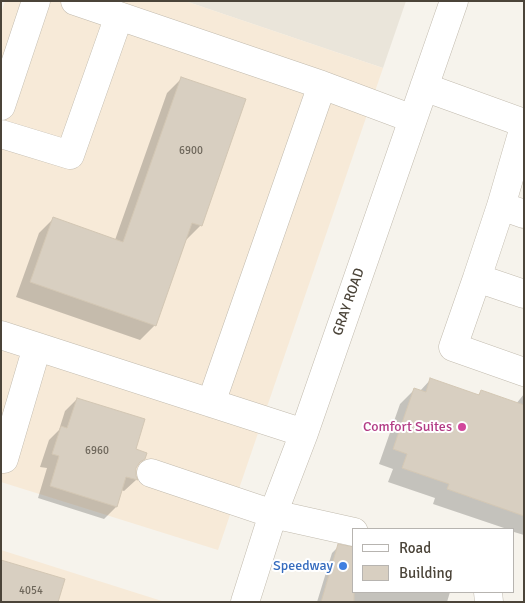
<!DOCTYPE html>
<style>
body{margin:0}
#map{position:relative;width:525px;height:603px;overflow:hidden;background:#f6f3ec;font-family:Signika,sans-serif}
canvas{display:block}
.frame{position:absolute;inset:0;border:2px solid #4b4439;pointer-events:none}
.legend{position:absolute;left:352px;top:528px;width:162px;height:65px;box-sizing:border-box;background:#fff;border:1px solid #b7b4b0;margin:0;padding:6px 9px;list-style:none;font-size:15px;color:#4b4439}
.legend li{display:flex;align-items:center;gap:10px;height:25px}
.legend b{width:25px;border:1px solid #b7b4b0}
</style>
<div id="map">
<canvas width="525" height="603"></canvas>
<div class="frame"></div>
<ul class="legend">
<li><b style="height:6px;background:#fff"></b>Road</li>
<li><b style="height:14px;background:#d8cfc1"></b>Building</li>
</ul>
</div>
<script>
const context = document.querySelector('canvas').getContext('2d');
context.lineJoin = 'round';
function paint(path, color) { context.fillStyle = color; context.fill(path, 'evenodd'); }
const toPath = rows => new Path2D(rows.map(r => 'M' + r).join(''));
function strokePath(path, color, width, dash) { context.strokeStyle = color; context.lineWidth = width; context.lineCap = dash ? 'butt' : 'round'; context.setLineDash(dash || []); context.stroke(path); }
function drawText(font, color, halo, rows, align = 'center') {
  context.font = font + ' Signika,sans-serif'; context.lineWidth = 4; context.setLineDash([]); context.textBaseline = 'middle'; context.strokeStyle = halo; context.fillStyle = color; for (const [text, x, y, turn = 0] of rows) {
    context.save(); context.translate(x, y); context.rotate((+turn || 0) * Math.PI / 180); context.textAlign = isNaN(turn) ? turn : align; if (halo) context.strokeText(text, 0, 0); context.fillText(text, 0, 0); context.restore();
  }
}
const residential = toPath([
 [185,1,406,1,383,68]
]);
const commercial = toPath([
 [5,1,185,1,383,68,218,550,1,482,1,14],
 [1,550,165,602,1,602]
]);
const shadow = toPath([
 [182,78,201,225,186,240,155,325,140,340,16,297,39,233,53,219,115,240,167,93],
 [431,379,478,395,481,392,516,404,524,394,524,535,514,532,514,529,507,529,433,504,435,498,388,482,393,469,379,464,400,404,415,389,420,391],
 [77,399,144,459,135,467,134,476,136,480,124,491,121,490,116,507,104,519,38,498,47,468,40,467,49,440,59,430,65,411],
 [339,546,354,592,450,592,447,602,317,602,332,553]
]);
const building = toPath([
 [181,77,246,99,202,226,192,223,156,326,30,282,53,217,123,242,181,77],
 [430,378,479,395,481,390,524,405,524,516,447,489,449,484,402,468,407,454,393,449,414,388,426,392,430,378],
 [77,398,145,419,136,449,147,453,145,459,140,462,136,468,136,476,138,480,126,477,117,507,50,486,59,456,52,454,61,426,67,428,77,398],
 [338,544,354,547,354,602,321,602,338,544],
 [1,560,65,579,58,602,1,602,1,560]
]);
const minor = toPath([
 [75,1,322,85],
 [424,87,524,123],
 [1,106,36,1],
 [524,127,501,206,477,278,524,294],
 [1,134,70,155,119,16],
 [501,206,524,214],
 [477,278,453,347,524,372],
 [1,335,304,433],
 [211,403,322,85,413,119],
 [4,459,37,347],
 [151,473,273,514,354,532],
 [488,592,489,602],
 [245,602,273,514,304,433,454,1]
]);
const markers = [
 [462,427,5,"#d1479c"],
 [343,566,5,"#3f7fe0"]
];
const numberNames = [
 ["6900",191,151],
 ["6960",97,451],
 ["4054",31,591]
];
const streetNames = [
 ["GRAY ROAD",349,302,-71]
];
const hotelNames = [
 ["Comfort Suites",452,427]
];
const shopNames = [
 ["Speedway",333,566]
];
paint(residential, '#eae5da');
paint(commercial, '#f7ead8');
paint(shadow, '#0003');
paint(building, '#d8cfc1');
strokePath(building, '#d3c7b4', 1);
strokePath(minor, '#c2bbae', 29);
strokePath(minor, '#fff', 28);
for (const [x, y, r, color] of markers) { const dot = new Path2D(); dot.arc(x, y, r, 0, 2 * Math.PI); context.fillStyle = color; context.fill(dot); strokePath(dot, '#fff', 2); }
drawText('11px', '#6e675b', null, numberNames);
drawText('14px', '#4b4439', '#fff', streetNames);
drawText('14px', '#b23c85', '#fff', hotelNames, 'right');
drawText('14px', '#366cbe', '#fff', shopNames, 'right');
</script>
